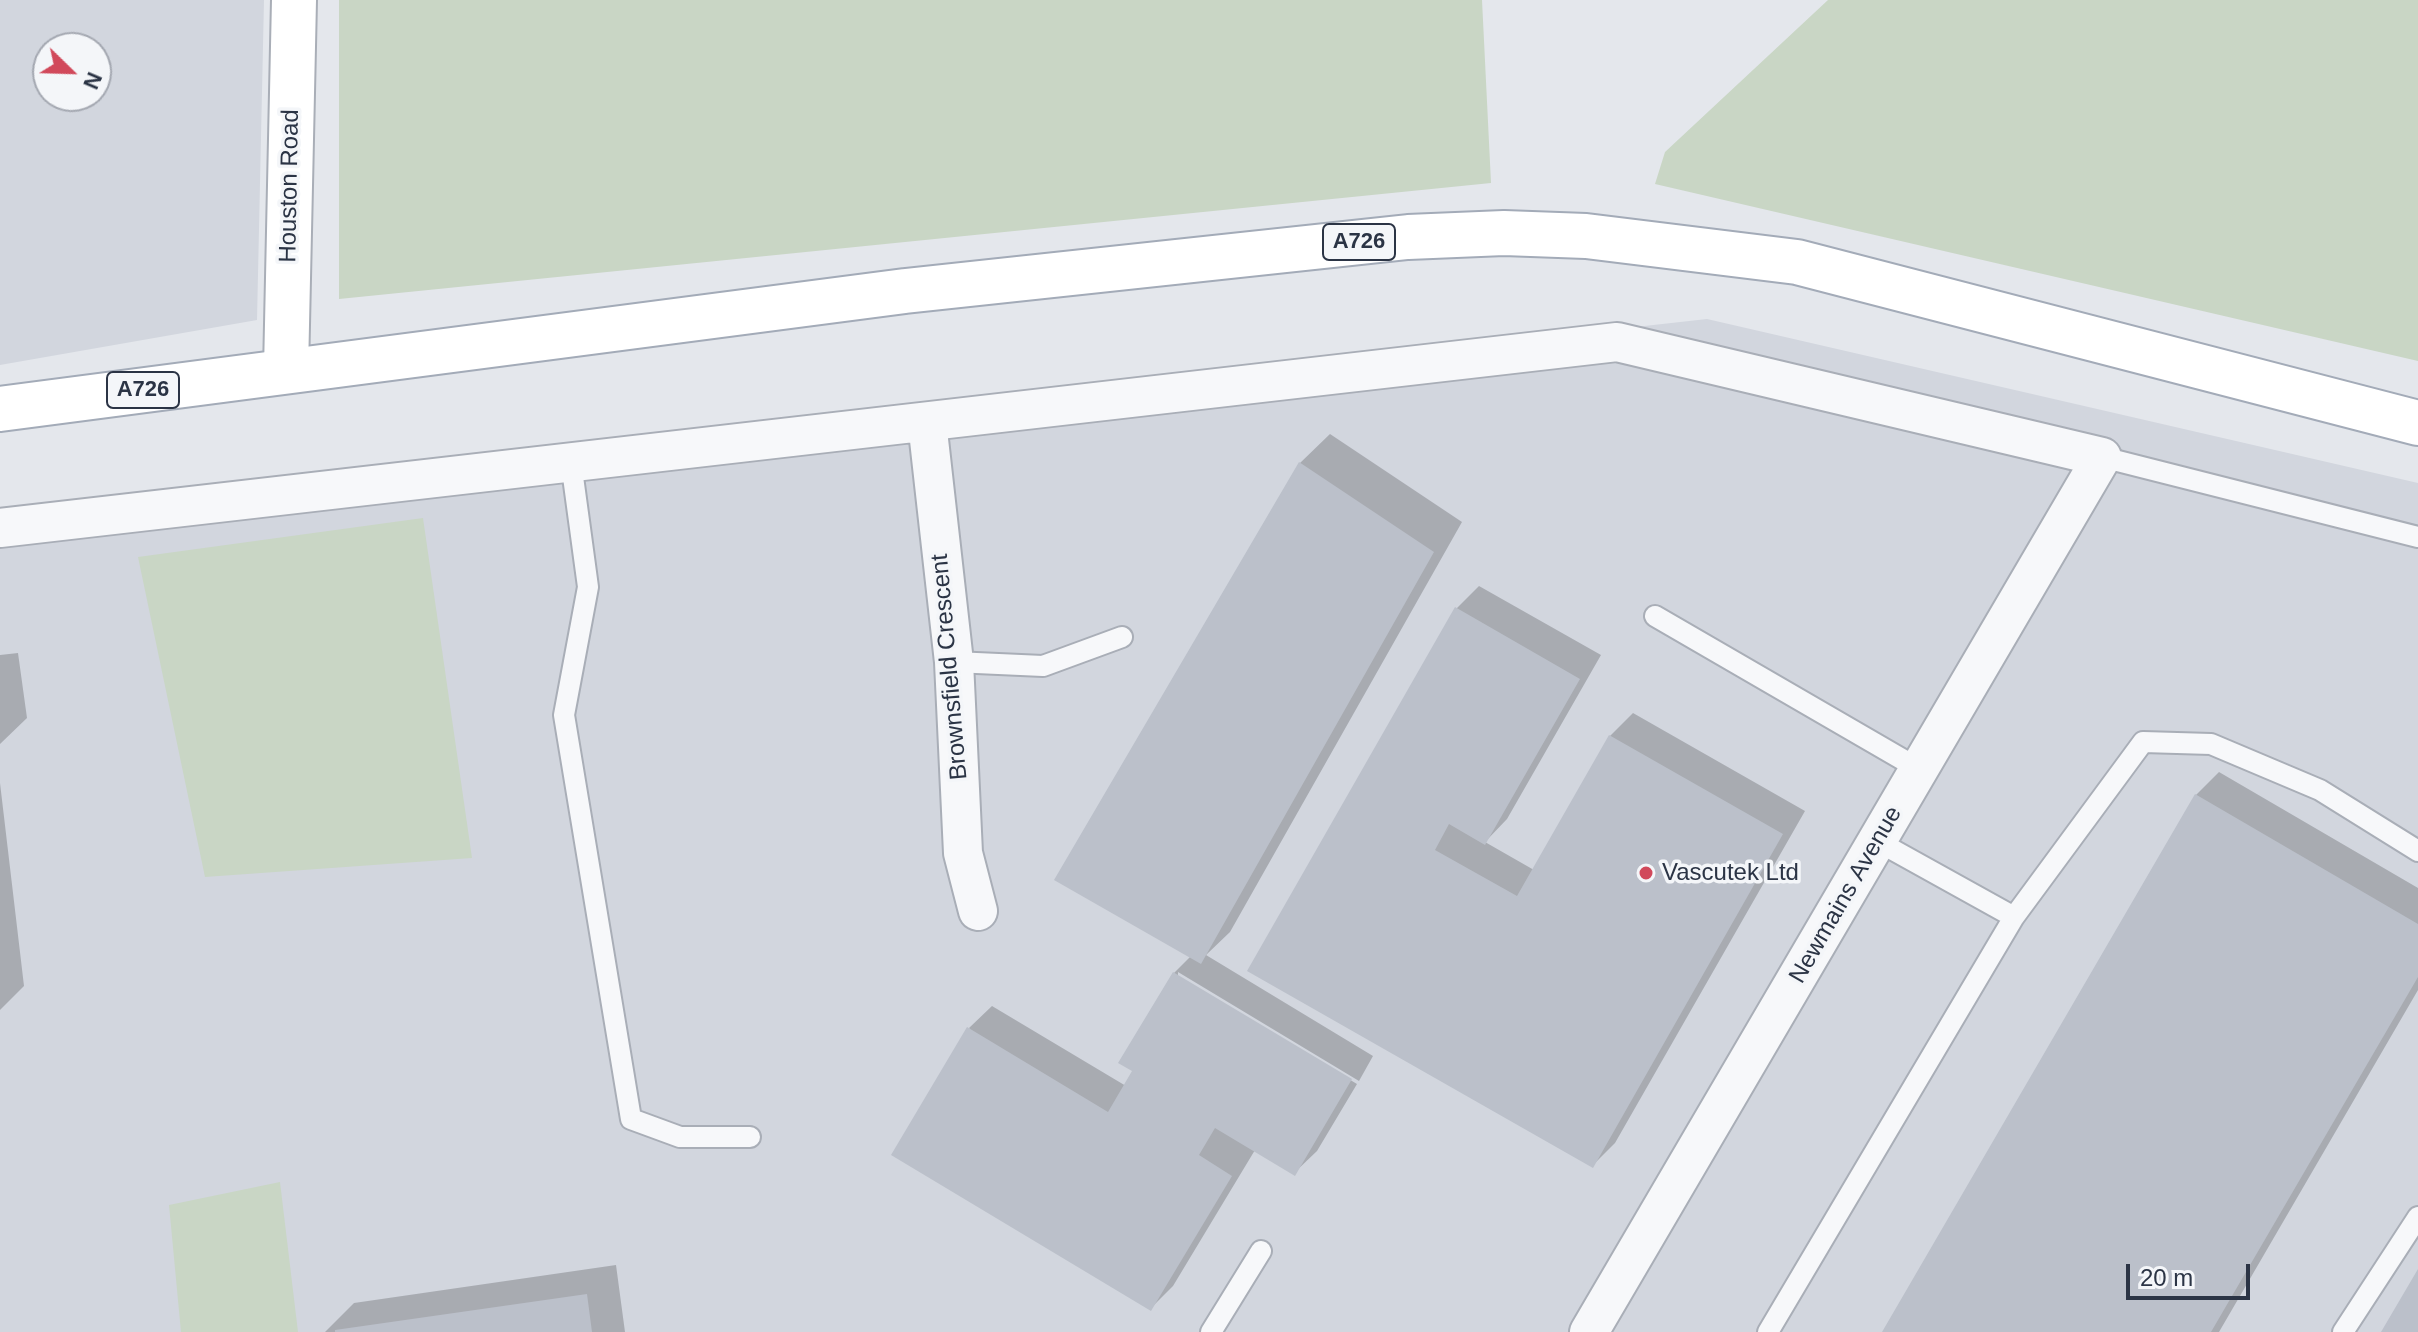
<!DOCTYPE html>
<style>
body{margin:0}
#map{position:relative;width:2418px;height:1332px;overflow:hidden;background:#e4e7ec;font-family:Helvetica,sans-serif}
canvas{display:block}
.north{position:absolute;left:32px;top:32px;width:80px;height:80px;box-sizing:border-box;background:#f4f6f9;border:2px solid #a4a8b1;border-radius:50%;rotate:113deg;font-size:22px;font-weight:700;line-height:32px;text-align:center;color:#2b3445}
.north::after{content:'';display:block;margin:auto;width:28px;height:36px;background:#d1495b;clip-path:polygon(50% 0,100% 100%,50% 72%,0 100%)}
.scale{position:absolute;left:2126px;top:1264px;width:124px;height:36px;box-sizing:border-box;border:4px solid #2b3445;border-top:0;padding-left:10px;font-size:24px;line-height:28px;white-space:nowrap;color:#2b3445;-webkit-text-stroke:6px #f4f6f9;paint-order:stroke}
</style>
<div id="map">
<canvas width="2418" height="1332"></canvas>
<div class="north">N</div>
<div class="scale">20 m</div>
</div>
<script>
const context = document.querySelector('canvas').getContext('2d');
context.lineJoin = 'round';
function paint(path, color) { context.fillStyle = color; context.fill(path, 'evenodd'); }
const toPath = rows => new Path2D(rows.map(r => 'M' + r).join(''));
function strokePath(path, color, width, dash) { context.strokeStyle = color; context.lineWidth = width; context.lineCap = dash ? 'butt' : 'round'; context.setLineDash(dash || []); context.stroke(path); }
function drawText(font, color, halo, rows, align = 'center') {
  context.font = font + ' Helvetica,sans-serif'; context.lineWidth = 7; context.setLineDash([]); context.textBaseline = 'middle'; context.strokeStyle = halo; context.fillStyle = color; for (const [text, x, y, turn = 0] of rows) {
    context.save(); context.translate(x, y); context.rotate((+turn || 0) * Math.PI / 180); context.textAlign = isNaN(turn) ? turn : align; if (halo) context.strokeText(text, 0, 0); context.fillText(text, 0, 0); context.restore();
  }
}
const built = toPath([
 [0,0,264,0,257,320,0,365],
 [96,48,96,96,48,96,48,48],
 [1707,319,2418,483,2418,1332,0,1332,0,510]
]);
const green = toPath([
 [339,0,1482,0,1491,183,339,299],
 [1828,0,2418,0,2418,361,1655,184,1665,152],
 [423,518,472,858,205,877,138,557],
 [280,1182,298,1332,181,1332,169,1205]
]);
const shadow = toPath([
 [1330,434,1462,522,1230,932,1206,955,1373,1056,1359,1081,1178,972,1178,977,1357,1084,1317,1151,1294,1173,1255,1150,1173,1286,1150,1309,969,1028,992,1006,1126,1086,1135,1070,1121,1062,1174,973,1191,956,1300,463],
 [1479,586,1601,655,1507,819,1485,842,1534,870,1610,736,1633,713,1805,811,1615,1143,1592,1166,1250,970,1456,609],
 [18,653,27,718,0,744,0,655],
 [2219,772,2418,888,2418,990,2219,1332,1884,1332,2196,795],
 [0,783,24,986,0,1010],
 [616,1265,625,1332,325,1332,354,1303]
]);
const building = toPath([
 [1299,462,1434,552,1201,964,1054,880],
 [1455,607,1580,679,1485,845,1449,824,1435,850,1517,896,1609,735,1783,834,1593,1168,1247,971],
 [2195,794,2418,924,2418,977,2211,1332,1882,1332],
 [1173,972,1352,1079,1295,1176,1215,1128,1199,1155,1232,1176,1151,1311,891,1155,967,1027,1108,1112,1132,1071,1118,1063],
 [2418,1269,2418,1332,2381,1332],
 [587,1294,592,1332,335,1332,335,1330]
]);
const lane = toPath([
 [2102,457,2418,537],
 [571,462,588,587,564,715,631,1119,680,1137,750,1137],
 [1655,616,1919,769],
 [954,662,1043,666,1122,637],
 [2014,917,2143,742,2211,744,2320,790,2418,851],
 [1211,1332,1261,1251],
 [1768,1332,2014,917,1877,841],
 [2343,1332,2418,1217]
]);
const street = toPath([
 [927,422,954,662,963,853,978,911],
 [0,528,1617,342,2102,457,1589,1332]
]);
const secondary = toPath([
 [286,371,294,0]
]);
const primary = toPath([
 [0,409,905,291,1408,237,1504,233,1586,236,1797,262,2418,423]
]);
const markers = [
 [1646,873,8,"#d1495b"]
];
const shields = [
 [1359,242,72],
 [143,390,72]
];
const shieldNames = [
 ["A726",1359,242],
 ["A726",143,390]
];
const streetNames = [
 ["Houston Road",290,186,-89],
 ["Brownsfield Crescent",950,667,-95],
 ["Newmains Avenue",1846,895,-60]
];
const poiNames = [
 ["Vascutek Ltd",1662,873]
];
paint(built, '#d2d6de');
paint(green, '#c9d6c5');
paint(shadow, '#0003');
paint(building, '#bbc0ca');
strokePath(lane, '#a9aeb7', 24);
strokePath(street, '#a9aeb7', 42);
strokePath(secondary, '#a9aeb7', 48);
strokePath(primary, '#a3abb8', 48);
strokePath(lane, '#f7f8fa', 20);
strokePath(street, '#f7f8fa', 38);
strokePath(secondary, '#fff', 44);
strokePath(primary, '#fff', 44);
for (const [x, y, r, color] of markers) { const dot = new Path2D(); dot.arc(x, y, r, 0, 2 * Math.PI); context.fillStyle = color; context.fill(dot); strokePath(dot, '#f4f6f9', 3); }
for (const [x, y, w] of shields) { const box = new Path2D(); box.roundRect(x - w / 2, y - 18, w, 36, 6); context.fillStyle = '#f4f6f9'; context.fill(box); strokePath(box, '#2b3445', 2); }
drawText('bold 22px', '#2b3445', null, shieldNames);
drawText('24px', '#2b3445', '#f4f6f9', streetNames);
drawText('24px', '#2b3445', '#f4f6f9', poiNames, 'left');
</script>
